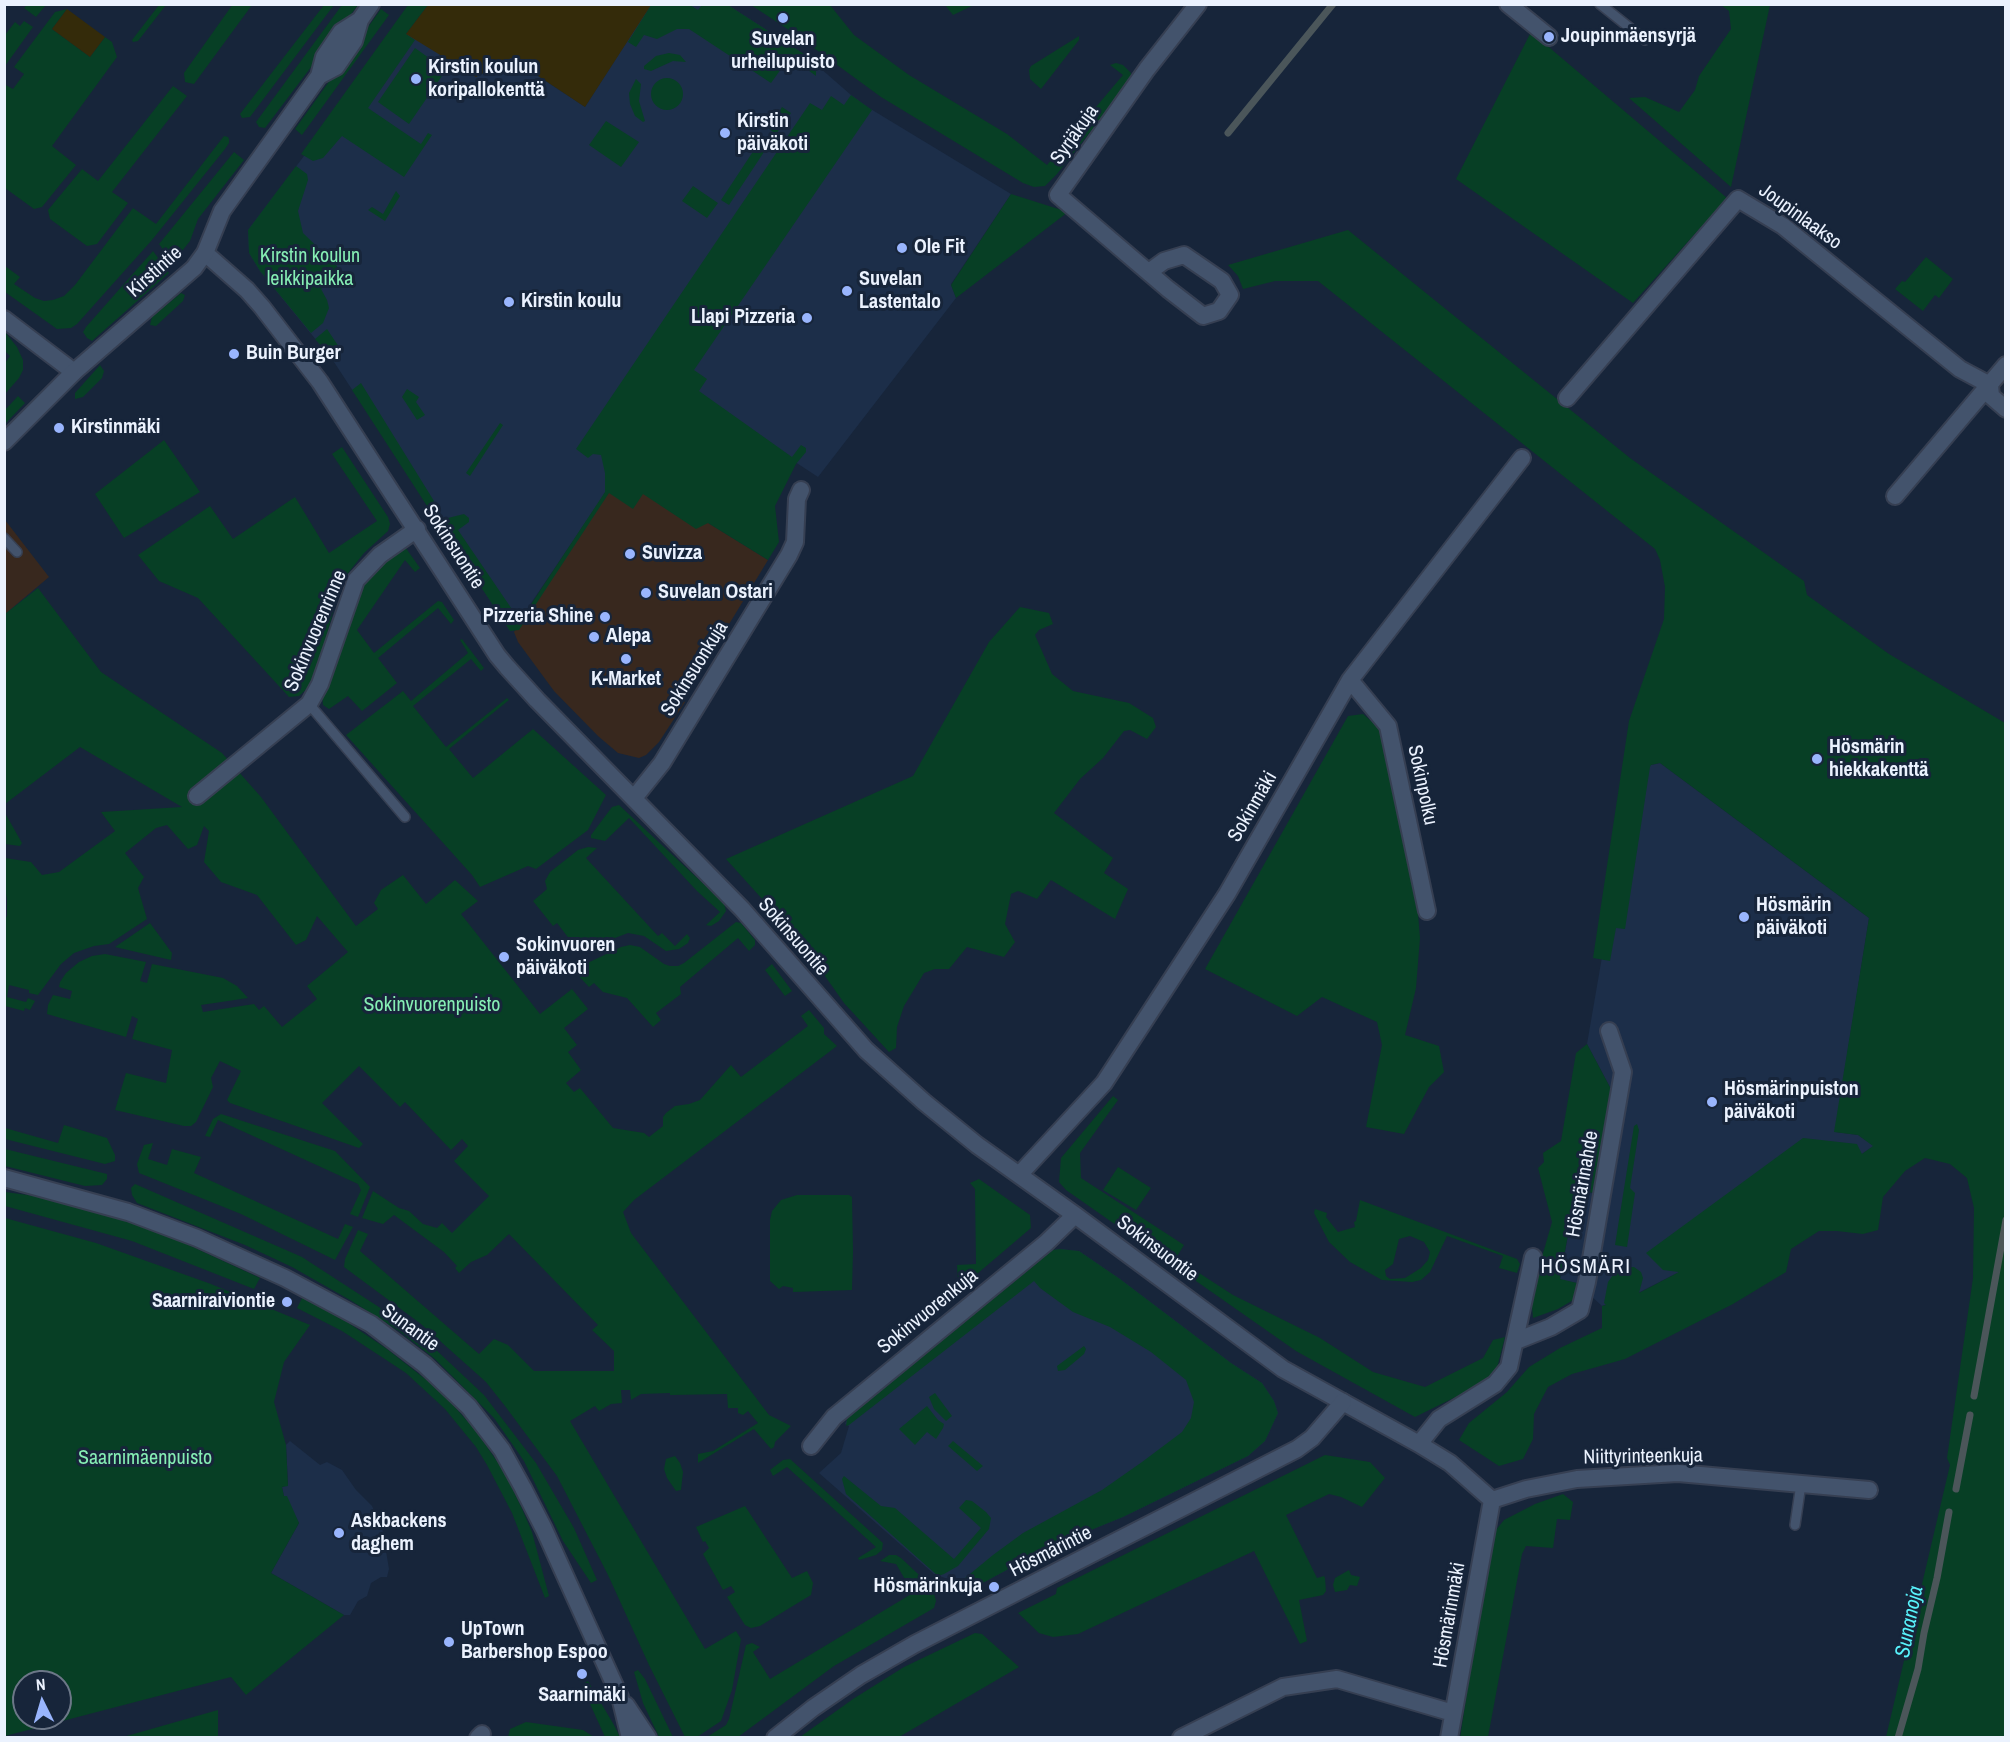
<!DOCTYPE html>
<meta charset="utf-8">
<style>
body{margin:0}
#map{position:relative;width:2010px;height:1742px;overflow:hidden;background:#17253a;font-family:"Archivo Narrow",sans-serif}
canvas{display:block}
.frame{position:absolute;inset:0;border:6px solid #ebf2fe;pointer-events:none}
.north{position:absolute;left:12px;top:1670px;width:60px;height:60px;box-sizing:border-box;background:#17253a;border:2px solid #6c7788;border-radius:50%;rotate:355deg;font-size:16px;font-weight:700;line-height:24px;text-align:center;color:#ebf2fe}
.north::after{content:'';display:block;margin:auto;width:21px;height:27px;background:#99b5fd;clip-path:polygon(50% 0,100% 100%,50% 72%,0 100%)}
</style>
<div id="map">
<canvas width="2010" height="1742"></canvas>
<div class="frame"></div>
<div class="north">N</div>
</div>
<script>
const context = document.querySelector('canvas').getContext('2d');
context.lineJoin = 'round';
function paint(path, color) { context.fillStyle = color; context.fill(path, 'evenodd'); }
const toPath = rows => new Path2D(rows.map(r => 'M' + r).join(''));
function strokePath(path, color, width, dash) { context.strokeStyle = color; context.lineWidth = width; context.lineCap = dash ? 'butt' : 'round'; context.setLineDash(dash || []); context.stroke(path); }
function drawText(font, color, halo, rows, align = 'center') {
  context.font = font + ' "Archivo Narrow",sans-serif'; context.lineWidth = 6; context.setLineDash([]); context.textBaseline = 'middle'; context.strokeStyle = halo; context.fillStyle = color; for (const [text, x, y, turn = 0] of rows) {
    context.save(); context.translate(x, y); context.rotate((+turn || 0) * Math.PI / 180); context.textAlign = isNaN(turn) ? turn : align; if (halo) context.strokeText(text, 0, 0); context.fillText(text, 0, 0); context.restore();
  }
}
const commercial = toPath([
 [621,469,768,560,683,700,685,702,659,742,646,755,639,758,618,753,598,736,554,691,518,642,514,632],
 [5,520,49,577,5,614]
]);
const built = toPath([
 [651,4,728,5,804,54,851,95,869,108,1011,194,951,284,956,298,818,477,678,385,519,621,510,631,334,362,260,271,249,253,248,230,304,156,333,134,406,34,511,58,585,107],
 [1637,754,1651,765,1660,763,1869,918,1835,1132,1858,1135,1874,1146,1681,1271,1638,1293,1602,1306,1577,1283,1560,1280,1576,1190,1593,1193,1612,1091,1587,1044],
 [1060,1249,1079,1251,1120,1279,1231,1363,1262,1383,1274,1401,1278,1413,1265,1441,1248,1456,1123,1517,1049,1547,968,1591,959,1583,934,1574,819,1473,841,1453,849,1426,845,1424,847,1419,1053,1250],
 [290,1441,320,1465,327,1462,342,1470,356,1490,372,1506,382,1527,389,1569,387,1577,381,1577,371,1583,367,1596,358,1601,350,1615,344,1615,271,1573,299,1523,284,1496,282,1487,288,1485,286,1445]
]);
const green = toPath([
 [233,4,252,5,194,84,185,82,184,73],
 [27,5,27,4,46,5,36,17,24,8],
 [159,5,166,5,138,41,133,42,132,40],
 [324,5,334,5,250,117,242,118,240,114],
 [342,5,358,5,265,128,259,127,256,122],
 [408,5,428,5,406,34,415,40,368,108,421,144,428,133,432,135,404,177,342,136,323,158,313,161,301,154],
 [651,5,690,5,698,10,702,5,728,5,804,54,816,65,816,76,793,59,789,58,771,83,689,29,677,29,657,39,644,35,636,47,628,42],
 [751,5,830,5,854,35,909,75,1007,134,1047,165,1123,75,1110,65,1116,63,1123,65,1131,73,1132,79,1057,174,1045,186,1034,187,1023,183,881,97,792,32],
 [945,5,972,5,972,6,953,15],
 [1721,5,1770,5,1731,187,1629,98,1645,97,1679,112,1695,90,1699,76,1731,29,1729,11],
 [67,9,52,29,90,57,105,37,112,42,117,57,52,146,76,165,42,207,34,209,5,188,4,84,13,89,24,74,14,67,55,12],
 [381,9,389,15,302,135,295,129],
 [24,21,33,27,5,66,5,35,15,22,20,26],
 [1531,32,1727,198,1633,303,1456,179],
 [1079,36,1079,40,1041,89,1030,79,1029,70,1031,66],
 [415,48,446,70,409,124,378,102],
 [669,53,680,55,686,62,673,61,651,71,644,69,644,66,656,56],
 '651 94a16 16 0 1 1 32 0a16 16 0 1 1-32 0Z',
 [636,79,641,84,639,101,645,121,643,122,635,116,630,104,629,93],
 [173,86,187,96,112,192,128,203,97,244,87,246,50,219,48,210,82,169,98,181],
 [851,95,872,110,694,370,707,379,699,391,792,457,801,445,806,448,806,452,796,464,775,506,779,542,768,560,708,523,696,529,643,494,633,509,609,493,519,630,510,631,440,525,448,518,464,514,469,518,469,522,458,530,520,621,605,492,605,473,601,455,593,454,588,458,576,449,810,103,822,110,831,96,844,105],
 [782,107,791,113,776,134,769,129],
 [606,121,639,142,621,167,589,145],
 [224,136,228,137,229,139,229,143,225,149,152,240,77,324,71,328,57,329,5,292,5,266,20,277,14,284,35,298,44,301,53,300,64,296,75,285,133,208,156,224],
 [756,147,764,152,729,205,721,200],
 [234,152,244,160,198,219,190,241,182,251,176,256,167,255,159,244],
 [296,166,307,174,308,180,298,211,303,233,337,266,338,270,336,277,321,289,327,300,329,308,323,323,311,333,260,271,249,253,248,230],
 [693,186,718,203,707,218,682,201],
 [396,191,400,196,385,221,368,210,372,207,383,214],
 [1011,194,1068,212,956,298,951,285],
 [1348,230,1630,458,1804,581,1807,595,1889,654,2005,723,2005,1737,1886,1737,1950,1465,1947,1458,1973,1278,1974,1208,1967,1178,1950,1164,1925,1158,1905,1171,1883,1197,1878,1230,1863,1234,1837,1231,1819,1231,1791,1249,1786,1272,1733,1304,1625,1359,1572,1374,1548,1387,1534,1414,1533,1439,1523,1459,1499,1466,1459,1440,1469,1423,1507,1392,1529,1367,1560,1348,1602,1328,1602,1306,1606,1305,1604,1303,1608,1282,1616,1271,1625,1267,1634,1267,1641,1272,1643,1278,1639,1293,1679,1272,1663,1270,1646,1253,1803,1138,1857,1144,1862,1154,1873,1146,1858,1135,1834,1132,1869,918,1660,763,1651,765,1650,767,1625,929,1616,928,1610,961,1593,958,1629,721,1664,619,1665,587,1660,560,1655,549,1318,281,1275,281,1243,289,1238,276,1228,265],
 [153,251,169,273,92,341,87,338,83,332,86,327],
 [1926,257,1953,279,1939,298,1935,295,1923,311,1895,289,1902,281,1905,282],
 [181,293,185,295,183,301,156,326,150,325,152,317],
 [327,329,341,350,340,353,334,357,330,356,315,339],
 [5,332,17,347,23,360,23,370,19,378,5,394,5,363,10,356,5,351],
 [100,365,104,371,102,378,83,397,75,399,75,393],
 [361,383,434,501,431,506,427,506,352,390],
 [407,389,419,397,416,402,425,415,417,420,402,397],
 [18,396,25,403,5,424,5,410],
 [500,423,503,425,470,476,466,473],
 [164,440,200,492,124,538,95,494],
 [342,447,388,517,390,524,388,531,364,553,341,582,325,642,310,686,299,696,289,697,198,598,159,581,138,555,210,506,233,539,295,497,329,553,377,521,332,454],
 [403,544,420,568,415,572,405,560,357,630,374,653,438,601,442,602,454,620,451,624,438,608,378,658,397,683,362,711,348,696,329,709,323,705,322,694,361,581],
 [38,588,101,672,222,753,261,797,356,926,378,909,374,903,381,890,403,875,426,904,455,880,478,901,461,914,540,1014,572,989,588,1009,564,1028,577,1045,568,1052,581,1070,566,1083,574,1092,580,1088,613,1128,644,1133,649,1137,663,1126,663,1117,666,1113,675,1106,689,1104,700,1100,731,1065,741,1077,808,1026,801,1016,809,1010,824,1028,824,1034,837,1046,634,1200,623,1212,631,1233,769,1415,791,1426,775,1442,774,1447,771,1449,754,1429,698,1463,698,1454,713,1451,758,1423,748,1411,743,1415,738,1413,738,1408,728,1408,727,1394,670,1395,670,1393,641,1394,631,1400,630,1390,621,1390,622,1403,611,1404,599,1411,595,1406,570,1421,705,1649,736,1631,741,1639,732,1690,721,1721,697,1737,685,1737,649,1665,608,1575,557,1476,505,1406,486,1382,421,1324,344,1267,345,1259,358,1230,368,1234,360,1251,479,1354,494,1339,508,1345,534,1371,614,1371,614,1351,592,1330,598,1325,509,1234,487,1255,471,1262,459,1273,455,1268,457,1266,444,1252,394,1215,383,1224,362,1218,373,1191,399,1208,409,1211,423,1224,437,1228,442,1223,452,1233,489,1196,454,1161,468,1146,462,1139,451,1150,405,1102,400,1107,359,1066,322,1103,363,1144,359,1148,230,1103,227,1100,241,1071,220,1061,211,1078,213,1087,196,1122,191,1126,184,1126,115,1110,126,1073,166,1083,172,1050,132,1039,138,1019,132,1016,126,1037,47,1014,48,1005,53,995,70,999,72,991,59,987,60,982,66,973,79,962,92,956,105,954,146,962,140,981,147,983,152,964,223,978,237,986,248,998,201,1005,203,1012,254,1004,259,1010,264,1006,282,1027,317,999,307,986,348,952,317,916,306,940,296,945,257,895,221,882,204,862,209,831,204,826,197,845,188,849,167,825,156,828,125,853,144,877,138,888,147,919,109,944,94,946,74,953,61,964,38,995,29,993,29,990,9,985,7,997,26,1002,28,998,35,1001,30,1010,25,1008,24,1011,5,1006,4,920,7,916,7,900,5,888,5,858,31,862,42,875,59,872,115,831,101,812,182,807,80,747,5,804,5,614],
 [1020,607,1049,613,1053,624,1039,630,1035,635,1052,674,1073,691,1129,703,1153,718,1156,727,1147,739,1130,730,1124,731,1103,758,1080,779,1054,813,1113,858,1104,873,1128,889,1115,919,1051,880,1037,899,1018,891,1011,894,1005,924,1015,942,1004,957,967,947,949,969,935,969,924,973,904,1006,897,1027,896,1048,889,1052,844,1003,801,942,726,859,913,776,989,642],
 [462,639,484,668,481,671,471,659,413,706,446,747,507,698,509,700,449,749,473,778,533,729,606,795,588,830,536,869,528,866,480,887,472,875,346,735,403,691,411,701,468,653,460,640],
 [1363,714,1378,727,1384,739,1418,913,1420,938,1416,988,1405,1035,1439,1046,1444,1072,1429,1087,1404,1134,1366,1127,1382,1045,1377,1022,1322,997,1297,1016,1205,969,1348,716],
 [619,805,724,903,726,911,719,921,711,926,706,925,720,912,697,891,629,818,605,841,591,838,591,835,612,807],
 [5,813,22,843,20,846,5,844],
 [588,847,597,848,586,858,658,936,662,933,675,946,687,934,690,938,688,943,679,949,666,951,644,936,628,933,607,941,606,937,589,945,574,945,557,923,553,926,533,901,547,889,545,881,550,872,578,850],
 [736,922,741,923,755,940,755,945,749,951,738,938,680,987,681,994,656,1013,661,1020,653,1027,627,998,603,992,594,983,589,987,573,970,621,947,630,945,640,947,664,964,670,966,678,966,684,963],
 [150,923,172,953,171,960,115,947],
 [772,964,792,991,785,996,765,970],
 [1587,1044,1612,1091,1594,1193,1576,1190,1560,1279,1577,1283,1576,1296,1575,1299,1558,1309,1533,1318,1531,1295,1552,1222,1538,1168,1544,1162,1543,1153,1561,1141,1576,1053],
 [1113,1096,1118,1100,1080,1153,1081,1178,1184,1245,1176,1258,1233,1295,1320,1338,1373,1372,1425,1387,1483,1358,1493,1340,1505,1337,1495,1376,1488,1381,1415,1417,1296,1351,1066,1190,1059,1182,1061,1158],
 [221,1114,335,1151,370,1187,358,1217,350,1214,361,1190,358,1184,218,1120,210,1137,205,1136,213,1119],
 [1637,1124,1639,1130,1630,1188,1635,1193,1627,1247,1615,1245,1634,1126],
 [64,1125,107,1138,115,1155,115,1161,105,1164,5,1139,5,1128,58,1143],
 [153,1143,148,1159,167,1165,172,1149,201,1157,194,1173,338,1239,345,1224,353,1227,335,1260,241,1214,139,1173,137,1164,144,1145],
 [5,1149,107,1174,107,1179,102,1185,85,1186,5,1166],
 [1118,1167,1151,1188,1136,1210,1103,1190],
 [979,1179,1030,1215,1031,1228,964,1285,958,1280,957,1265,976,1264,975,1189,970,1183],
 [135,1184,302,1257,385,1311,434,1348,484,1395,536,1463,574,1528,597,1580,591,1583,563,1541,524,1461,494,1418,435,1359,399,1331,350,1300,292,1267,245,1245,137,1203,132,1195,131,1188],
 [5,1192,50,1198,114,1217,180,1241,260,1278,254,1289,132,1241,5,1206],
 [797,1195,849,1195,852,1197,853,1251,852,1290,793,1292,793,1288,783,1286,779,1289,770,1281,770,1220,772,1211,781,1200],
 [1360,1200,1517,1259,1520,1264,1517,1273,1499,1268,1503,1256,1447,1236,1430,1272,1421,1280,1412,1282,1382,1280,1350,1262,1329,1242,1314,1213,1315,1209,1327,1213,1326,1217,1338,1232,1355,1227,1354,1222,1356,1221],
 [1410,1236,1424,1242,1430,1252,1428,1260,1421,1268,1405,1278,1390,1279,1386,1276,1385,1270,1393,1264,1399,1239],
 [5,1218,96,1243,211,1284,310,1325,284,1362,274,1402,286,1445,288,1486,282,1487,284,1496,287,1496,299,1523,271,1573,344,1615,246,1695,231,1677,5,1736],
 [24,1682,60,1682,60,1718,24,1718],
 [1060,1249,1079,1251,1120,1279,1231,1363,1262,1383,1274,1401,1278,1413,1265,1441,1248,1456,1123,1517,1049,1547,968,1591,959,1583,993,1555,1023,1533,1102,1490,1142,1462,1182,1432,1191,1418,1194,1402,1186,1380,1151,1352,1110,1327,1073,1312,1040,1288,1034,1281,849,1425,846,1426,847,1419,1053,1250],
 [302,1298,347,1322,387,1349,429,1382,453,1405,476,1431,505,1473,523,1511,532,1532,549,1596,545,1598,512,1513,487,1465,476,1447,445,1409,406,1373,342,1331,297,1308],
 [1084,1346,1086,1349,1084,1354,1065,1370,1058,1371,1057,1366],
 [935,1393,952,1416,946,1421,934,1409,929,1397],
 [927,1406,938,1420,944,1424,943,1428,936,1439,927,1432,915,1445,899,1429],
 [953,1441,983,1466,977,1471,948,1446],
 [1325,1455,1370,1462,1385,1478,1362,1507,1341,1497,1329,1494,1286,1515,1317,1578,1324,1576,1325,1578,1326,1591,1323,1595,1299,1600,1307,1641,1300,1644,1254,1551,1078,1634,1053,1637,1039,1633,1018,1613,1056,1594,1057,1588],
 [675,1456,680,1463,683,1472,681,1490,676,1491,667,1478,664,1469,666,1459],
 [790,1459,883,1543,882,1550,876,1555,859,1560,858,1558,876,1547,787,1467,773,1476,770,1470,783,1460],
 [844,1476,881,1506,895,1508,954,1559,981,1528,959,1508,966,1500,972,1501,986,1512,991,1518,989,1529,958,1566,944,1574,938,1576,846,1494,842,1479],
 [1563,1494,1573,1502,1570,1520,1557,1519,1553,1548,1526,1546,1522,1554,1488,1737,1460,1738,1491,1536,1504,1520,1535,1504],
 [745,1506,792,1578,807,1571,813,1583,811,1595,760,1626,751,1628,745,1625,727,1597,735,1592,731,1586,723,1590,703,1554,709,1548,705,1541,703,1542,696,1527],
 [889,1555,896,1555,901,1558,932,1587,936,1601,934,1608,834,1666,738,1737,707,1737,726,1725,729,1719,746,1645,752,1643,760,1647,753,1652,770,1679,913,1593,896,1564,880,1561],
 [1349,1570,1351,1575,1360,1577,1357,1586,1350,1585,1347,1590,1335,1592,1333,1585,1335,1578],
 [975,1633,982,1634,1019,1667,899,1737,800,1737,853,1699,904,1667],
 [638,1670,645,1679,673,1737,659,1737,643,1703,634,1672],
 [588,1681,614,1725,620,1737,605,1737,586,1695,583,1684],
 [218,1710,218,1737,123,1737],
 [526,1722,583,1730,594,1737,508,1737,510,1729]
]);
const sand = toPath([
 [428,5,428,4,651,5,585,107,511,58,476,77,406,34],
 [67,9,105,37,90,57,52,29]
]);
const stream = toPath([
 [1228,133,1333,4],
 [1974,1396,2006,1220],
 [1956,1489,1970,1415],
 [1898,1738,1918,1669,1924,1633,1937,1578,1949,1512]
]);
const service = toPath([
 [1600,4,1645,40],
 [4,538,17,552],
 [309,704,405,817],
 [1795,1525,1801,1484]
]);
const minor = toPath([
 [1508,4,1549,37],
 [205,253,247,290,262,307,320,382,497,655,507,667,537,700,742,909,866,1050,924,1102,977,1145,1075,1215,1283,1369,1419,1444,1450,1463,1492,1500],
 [1149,272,1164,261,1184,255,1222,281,1230,295,1219,311,1203,316,1168,289,1058,195,1147,69,1198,4],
 [4,319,74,372],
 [1990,385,1991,396,2006,409],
 [1567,398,1738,199,1783,226,1960,369,1990,385],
 [1895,496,2006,365],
 [1350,680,1388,726,1427,911],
 [197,796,309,704,320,684,356,580,380,555,417,529],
 [634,798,662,763,789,555,795,542,797,499,801,490],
 [1019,1175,1104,1083,1227,894,1350,680,1522,458],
 [1516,1341,1551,1327,1580,1310,1587,1282,1623,1072,1609,1031],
 [1419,1444,1439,1419,1495,1384,1509,1367,1533,1257],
 [811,1446,834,1417,1046,1243,1075,1215],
 [1492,1500,1526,1489,1577,1479,1678,1473,1869,1490],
 [478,1738,482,1734],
 [1181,1738,1283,1687,1337,1679,1453,1713],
 [1449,1738,1492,1500]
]);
const tertiary = toPath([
 [319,76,336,67,354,41,360,20],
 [4,442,74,372,194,268,205,253,222,211,319,76,324,57,341,32,360,20,371,4],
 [4,1178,128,1212,197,1238,285,1278,371,1324,425,1365,469,1407,502,1450,523,1488,544,1529,620,1697,630,1738],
 [626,1705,648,1738],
 [775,1738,813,1708,861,1675,915,1644,1297,1449,1312,1438,1343,1402]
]);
const markers = [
 [783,18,6,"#99b5fd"],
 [1549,37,6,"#99b5fd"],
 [416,79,6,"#99b5fd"],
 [725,133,6,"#99b5fd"],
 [902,248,6,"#99b5fd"],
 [847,291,6,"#99b5fd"],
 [509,302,6,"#99b5fd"],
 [807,318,6,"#99b5fd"],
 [234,354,6,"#99b5fd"],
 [59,428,6,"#99b5fd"],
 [630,554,6,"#99b5fd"],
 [646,593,6,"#99b5fd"],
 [605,617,6,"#99b5fd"],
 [594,637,6,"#99b5fd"],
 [626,659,6,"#99b5fd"],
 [1817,759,6,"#99b5fd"],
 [1744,917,6,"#99b5fd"],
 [504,957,6,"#99b5fd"],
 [1712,1102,6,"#99b5fd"],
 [287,1302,6,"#99b5fd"],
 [339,1533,6,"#99b5fd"],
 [994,1587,6,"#99b5fd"],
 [449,1642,6,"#99b5fd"],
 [582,1674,6,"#99b5fd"]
];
const poiNames = [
 ["Joupinmäensyrjä",1561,37],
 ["Suvelan",783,40,"center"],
 ["urheilupuisto",783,63,"center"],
 ["Kirstin koulun",428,68],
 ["koripallokenttä",428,91],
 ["Kirstin",737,122],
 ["päiväkoti",737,145],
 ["Ole Fit",914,248],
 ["Suvelan",859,280],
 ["Lastentalo",859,303],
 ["Kirstin koulu",521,302],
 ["Llapi Pizzeria",795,318,"right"],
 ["Buin Burger",246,354],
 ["Kirstinmäki",71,428],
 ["Suvizza",642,554],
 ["Suvelan Ostari",658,593],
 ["Pizzeria Shine",593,617,"right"],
 ["Alepa",606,637],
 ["K-Market",626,680,"center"],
 ["Hösmärin",1829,748],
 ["hiekkakenttä",1829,771],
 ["Hösmärin",1756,906],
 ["päiväkoti",1756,929],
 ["Sokinvuoren",516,946],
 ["päiväkoti",516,969],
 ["Hösmärinpuiston",1724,1090],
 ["päiväkoti",1724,1113],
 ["Saarniraiviontie",275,1302,"right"],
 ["Askbackens",351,1522],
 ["daghem",351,1545],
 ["Hösmärinkuja",982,1587,"right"],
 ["UpTown",461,1630],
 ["Barbershop Espoo",461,1653],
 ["Saarnimäki",582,1696,"center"]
];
const streetNames = [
 ["Syrjäkuja",1075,135,-55],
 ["Joupinlaakso",1800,217,36],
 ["Kirstintie",155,272,-42],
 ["Sokinsuontie",453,547,57],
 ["Sokinvuorenrinne",316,631,-67],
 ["Sokinsuonkuja",695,669,-58],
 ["Sokinpolku",1422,785,78],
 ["Sokinmäki",1253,807,-60],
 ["Sokinsuontie",793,937,49],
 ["Hösmärinahde",1583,1184,-80],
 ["Sokinsuontie",1157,1249,37],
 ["Sokinvuorenkuja",928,1312,-39],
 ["Sunantie",410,1328,36],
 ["Niittyrinteenkuja",1643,1457,-1],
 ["Hösmärintie",1051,1552,-27],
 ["Hösmärinmäki",1450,1615,-80]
];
const parkNames = [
 ["Kirstin koulun",310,257],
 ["leikkipaikka",310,280],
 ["Sokinvuorenpuisto",432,1006],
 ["Saarnimäenpuisto",145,1459]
];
const neighbourhoodNames = [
 ["HÖSMÄRI",1586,1267]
];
const waterNames = [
 ["Sunanoja",1910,1622,-79]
];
paint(commercial, '#38281e');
paint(built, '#1c2e49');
paint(green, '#073f25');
paint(sand, '#342b0a');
strokePath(stream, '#4b565a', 7);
strokePath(service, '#363f52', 12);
strokePath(minor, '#363f52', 20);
strokePath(tertiary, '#363f52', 20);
strokePath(service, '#43536c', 9);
strokePath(minor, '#43536c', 16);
strokePath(tertiary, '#43536c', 16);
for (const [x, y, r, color] of markers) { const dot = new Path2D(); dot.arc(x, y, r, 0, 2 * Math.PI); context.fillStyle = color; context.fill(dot); strokePath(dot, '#17253a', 2); }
drawText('bold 20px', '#ebf2fe', '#17253a', poiNames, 'left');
drawText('20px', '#ebf2fe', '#17253a', streetNames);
drawText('20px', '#86eeb4', '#17253a', parkNames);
context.letterSpacing = '1.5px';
drawText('21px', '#ebf2fe', '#17253a', neighbourhoodNames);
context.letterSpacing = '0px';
drawText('italic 21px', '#58f2fb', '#17253a', waterNames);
</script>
